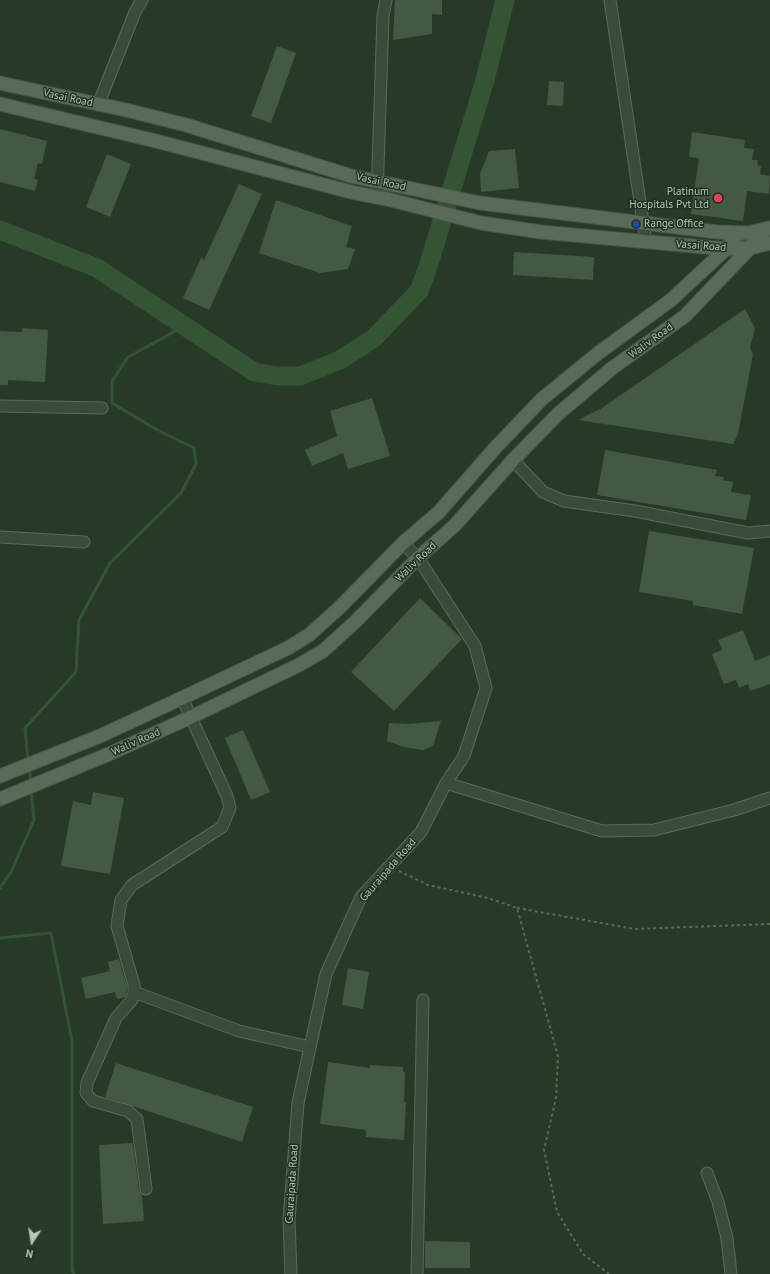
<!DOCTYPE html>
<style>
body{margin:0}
#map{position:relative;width:770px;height:1274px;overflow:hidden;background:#273a27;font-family:"PT Sans",sans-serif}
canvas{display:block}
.north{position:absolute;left:12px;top:1222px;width:40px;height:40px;-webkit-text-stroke:3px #1f301f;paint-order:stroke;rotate:192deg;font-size:11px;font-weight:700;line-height:16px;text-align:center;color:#b6c6b6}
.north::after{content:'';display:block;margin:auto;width:14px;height:18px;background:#b6c6b6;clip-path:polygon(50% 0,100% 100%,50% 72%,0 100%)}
</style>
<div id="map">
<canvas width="770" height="1274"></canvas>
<div class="north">N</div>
</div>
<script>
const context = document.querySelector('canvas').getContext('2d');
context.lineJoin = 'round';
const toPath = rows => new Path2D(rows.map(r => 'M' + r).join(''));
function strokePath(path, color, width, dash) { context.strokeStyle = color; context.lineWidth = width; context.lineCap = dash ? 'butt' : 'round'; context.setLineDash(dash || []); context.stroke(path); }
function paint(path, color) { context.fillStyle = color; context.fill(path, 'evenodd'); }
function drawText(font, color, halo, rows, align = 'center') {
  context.font = font + ' "PT Sans",sans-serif'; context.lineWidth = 3; context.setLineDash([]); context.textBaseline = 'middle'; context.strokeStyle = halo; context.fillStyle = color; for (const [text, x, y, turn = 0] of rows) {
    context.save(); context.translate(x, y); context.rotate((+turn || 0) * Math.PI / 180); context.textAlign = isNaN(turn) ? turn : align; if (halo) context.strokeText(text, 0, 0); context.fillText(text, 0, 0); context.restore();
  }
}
const stream = toPath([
 [28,761,25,728,76,672,79,620,110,563,181,493,196,464,194,448,159,431,112,403,112,381,128,357,185,326],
 [29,768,31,783],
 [0,888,11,872,34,820,31,790],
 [0,938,51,933,72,1041,72,1270,74,1274]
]);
const river = toPath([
 [0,230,97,268,254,372,277,376,300,376,340,360,374,338,419,291,427,270,485,80,505,0]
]);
const building = toPath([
 [395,0,442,0,442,15,432,14,432,34,393,40],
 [277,46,296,53,271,123,251,116],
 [549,81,564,82,563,106,547,105],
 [0,129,47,141,42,164,38,163,34,179,38,180,35,191,0,182],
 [692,132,745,140,744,148,754,149,752,160,758,160,757,165,761,166,760,174,770,176,769,194,747,191,743,221,691,214,699,158,689,157],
 [515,149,519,188,481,192,480,174,489,151],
 [107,154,131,164,110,217,86,207],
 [239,184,262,194,209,310,183,298,201,258,204,260],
 [276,200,352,226,346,247,355,249,348,269,320,273,259,253],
 [514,252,594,257,593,280,513,275],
 [745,309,755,328,750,348,753,354,738,434,733,444,578,420,602,408],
 [22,328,48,330,45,382,8,380,8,385,0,385,0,331,22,332],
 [372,398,390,456,348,469,343,453,312,466,305,450,337,436,330,411],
 [605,450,717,470,715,476,724,477,723,480,733,482,731,492,751,495,746,520,597,495],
 [649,531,754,548,742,614,693,605,693,601,639,592],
 [420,598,462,639,394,711,351,672],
 [743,630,755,661,770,655,770,684,750,691,748,684,739,688,736,680,724,684,712,654,722,650,718,640],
 [441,721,433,746,423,750,404,747,387,741,389,723,409,724],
 [243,730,270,792,251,800,225,738],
 [93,792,124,798,110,874,61,866,73,801,91,805],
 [119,959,127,986,126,997,117,999,115,992,86,999,81,978,110,971,108,962],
 [348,968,369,972,363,1009,342,1005],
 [328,1062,370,1068,370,1065,403,1067,403,1072,405,1072,404,1102,406,1102,404,1140,366,1137,366,1130,320,1124],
 [116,1063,253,1107,242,1142,105,1097],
 [133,1143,139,1190,142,1195,144,1221,103,1224,99,1145],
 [425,1241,470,1242,470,1268,425,1268]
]);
const path = toPath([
 [399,871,428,885,488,898,517,908,558,1056,556,1098,544,1150,557,1212,583,1254,609,1274],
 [517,908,635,929,770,924]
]);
const minor = toPath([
 [610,0,646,242],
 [98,105,135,12,142,0],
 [377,197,383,16,386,0],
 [0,406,102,408],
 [513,460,543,492,564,501,635,511,748,533,770,531],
 [0,537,84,542],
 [446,783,602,831,654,830,734,810,770,798],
 [134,992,239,1031,310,1047],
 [707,1173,718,1202,727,1238,731,1274],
 [146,1189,137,1119,128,1111,93,1101,86,1093,87,1083,116,1018,132,1000,134,992,134,985,117,926,121,900,132,885,222,827,230,808,227,796,182,698],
 [291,1274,289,1220,298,1103,326,974,361,897,421,832,446,783,464,756,486,688,475,646,418,558,403,543],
 [417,1274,423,1000]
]);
const major = toPath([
 [0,83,126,110,186,125,351,176,480,203,717,232,748,233,769,228],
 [0,104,156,141,355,193,387,199,481,223,541,232,726,249,750,248,770,243],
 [0,776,100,736,182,698,288,648,309,635,339,608,403,543,439,512,496,447,542,399,597,354,671,300,726,249,738,233],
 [0,799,109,754,191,717,299,665,323,651,355,622,418,558,455,525,513,460,558,414,611,369,685,316,750,248,765,230]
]);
const markers = [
 [718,198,5,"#e0444e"],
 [636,224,4,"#1a4fb4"]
];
const streetNames = [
 ["Vasai Road",68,98,12],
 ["Vasai Road",381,182,12],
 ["Vasai Road",701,246,4],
 ["Waliv Road",651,341,-36],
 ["Waliv Road",416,562,-44],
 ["Waliv Road",136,742,-24],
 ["Gauraipada Road",388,870,-49],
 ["Gauraipada Road",292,1184,-86]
];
const poiNames = [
 ["Platinum",709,192],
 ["Hospitals Pvt Ltd",709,205],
 ["Range Office",644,224,"left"]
];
strokePath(stream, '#345534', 3);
strokePath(river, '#345534', 19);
paint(building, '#445943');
strokePath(minor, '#5b6b5b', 13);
strokePath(major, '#465746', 15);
strokePath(path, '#5e6956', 2, [3, 3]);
strokePath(minor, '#3a4b3a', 11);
strokePath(major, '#596b58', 13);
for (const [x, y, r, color] of markers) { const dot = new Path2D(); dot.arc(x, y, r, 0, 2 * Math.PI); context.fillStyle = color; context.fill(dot); strokePath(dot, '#1f301f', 1.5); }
drawText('11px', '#b6c6b6', '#1f301f', streetNames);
drawText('11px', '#b6c6b6', '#1f301f', poiNames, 'right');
</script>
